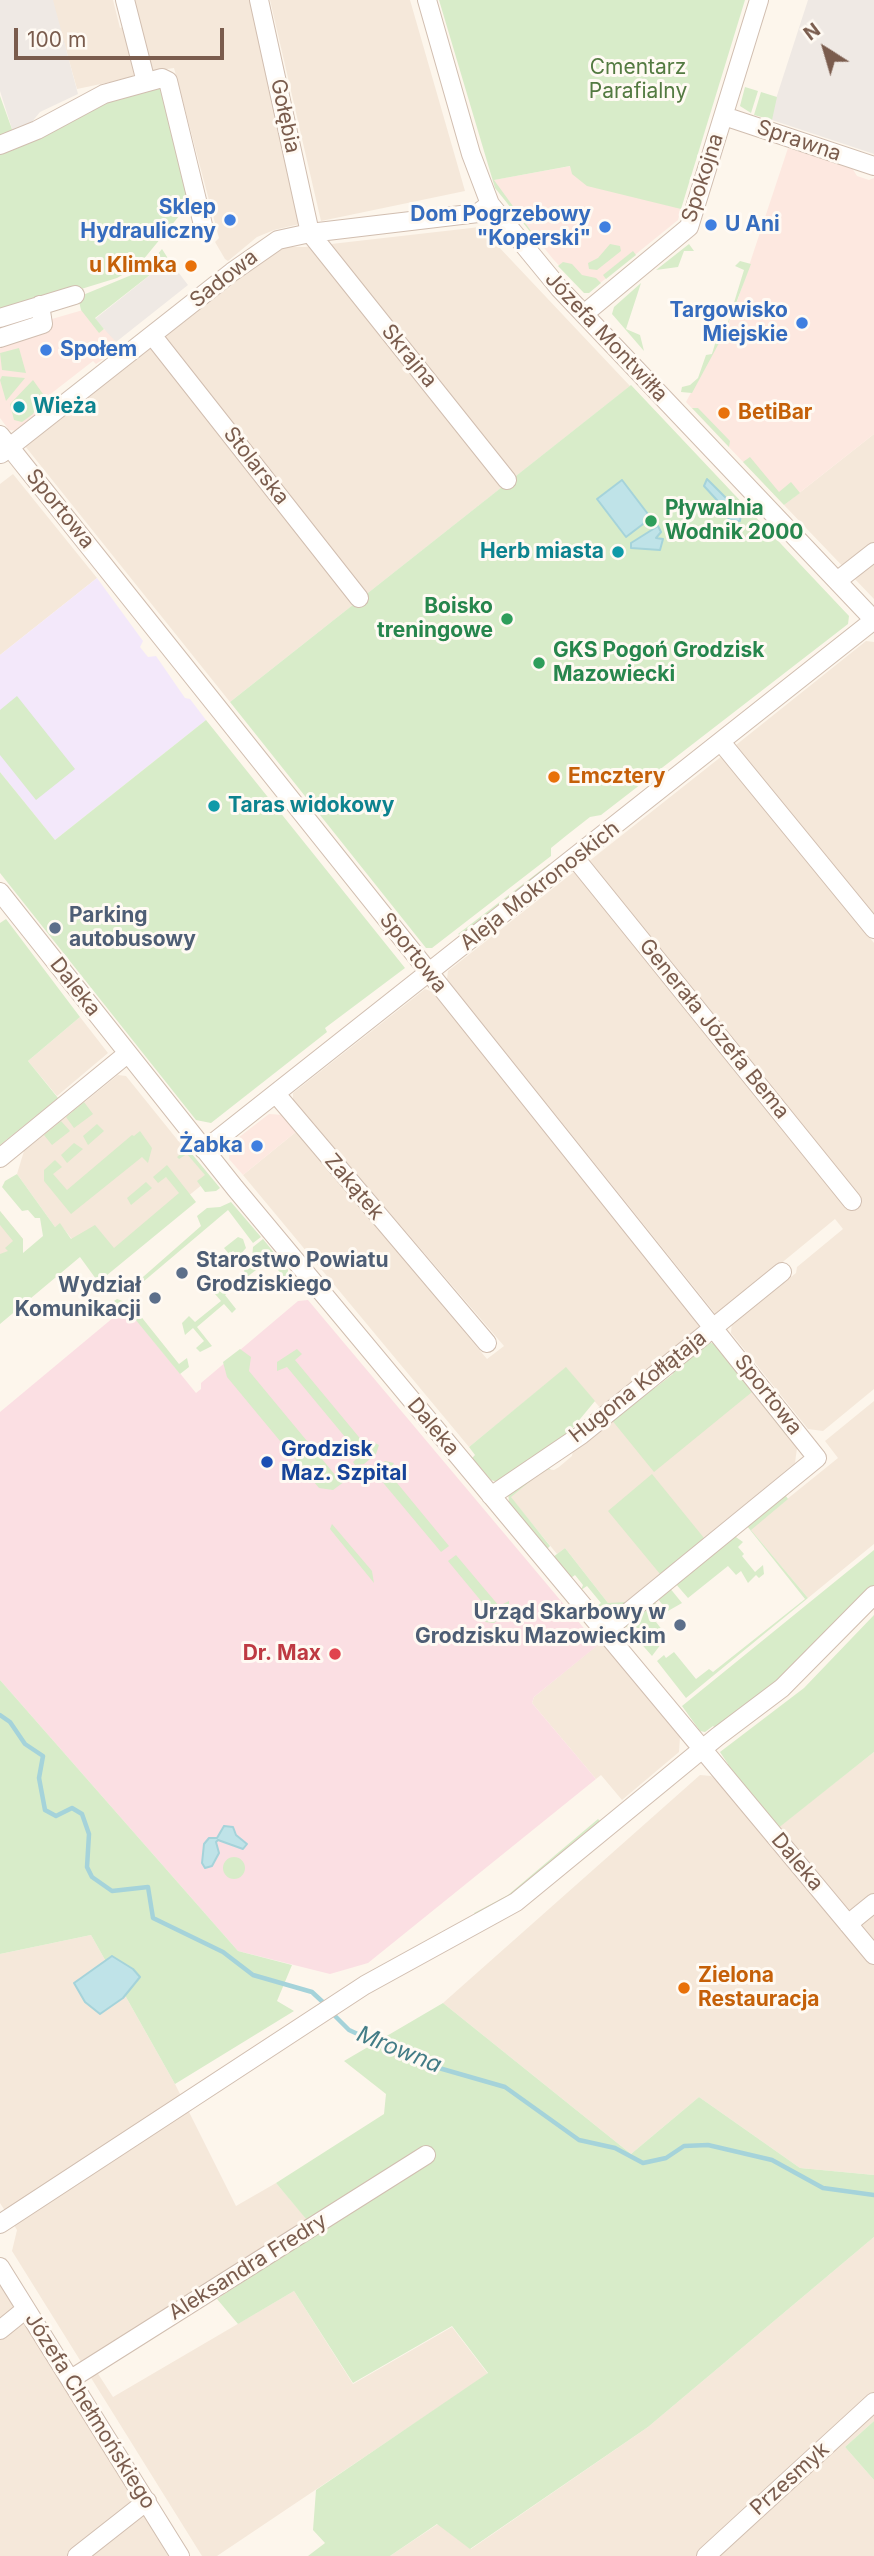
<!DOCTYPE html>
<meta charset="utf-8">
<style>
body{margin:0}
#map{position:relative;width:874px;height:2556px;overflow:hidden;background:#fdf6ec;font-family:Inter,sans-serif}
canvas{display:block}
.north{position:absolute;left:790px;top:14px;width:70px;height:70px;-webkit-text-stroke:5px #fffaf3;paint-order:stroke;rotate:323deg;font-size:19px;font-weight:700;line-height:28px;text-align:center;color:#7a5c4d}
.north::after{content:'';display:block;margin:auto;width:24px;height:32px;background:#7a5c4d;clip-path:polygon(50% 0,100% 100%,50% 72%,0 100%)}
.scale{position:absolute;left:14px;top:28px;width:210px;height:32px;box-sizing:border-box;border:4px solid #7a5c4d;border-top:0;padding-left:9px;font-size:21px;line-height:24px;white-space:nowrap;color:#7a5c4d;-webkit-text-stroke:5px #fffaf3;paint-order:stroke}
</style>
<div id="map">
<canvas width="874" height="2556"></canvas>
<div class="north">N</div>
<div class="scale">100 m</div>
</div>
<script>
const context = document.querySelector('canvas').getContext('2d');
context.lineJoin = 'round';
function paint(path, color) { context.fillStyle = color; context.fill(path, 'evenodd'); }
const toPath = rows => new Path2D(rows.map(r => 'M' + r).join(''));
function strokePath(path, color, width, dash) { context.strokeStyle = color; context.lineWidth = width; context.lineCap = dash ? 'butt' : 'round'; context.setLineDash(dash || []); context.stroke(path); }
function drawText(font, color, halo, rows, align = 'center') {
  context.font = font + ' Inter,sans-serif'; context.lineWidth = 6; context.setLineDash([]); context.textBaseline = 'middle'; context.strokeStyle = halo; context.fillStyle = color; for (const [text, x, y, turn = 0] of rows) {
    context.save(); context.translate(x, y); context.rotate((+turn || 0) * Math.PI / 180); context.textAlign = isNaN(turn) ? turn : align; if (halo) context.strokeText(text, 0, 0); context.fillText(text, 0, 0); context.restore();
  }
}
const residential = toPath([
 [52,0,113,0,120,28,126,26,139,76,77,89],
 [134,0,254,0,304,223,274,230,257,237,228,261,225,259,215,242,219,238,174,68,153,71],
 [270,0,410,0,465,191,321,221],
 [480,227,630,386,230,702,25,446,280,247,305,247],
 [874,434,874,599,784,505],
 [13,474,97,578,0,655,0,484],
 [866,641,874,642,874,918,736,745],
 [722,756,874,943,874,1389,823,1431,808,1429,731,1333,732,1320,773,1286,776,1289,796,1273,797,1267,843,1229,835,1219,717,1316,447,979,448,971,575,871,847,1209,860,1198,588,862],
 [425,989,433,992,704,1326,602,1410,566,1368,469,1447,243,1175,297,1131,487,1359,504,1346,293,1100,293,1093],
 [80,1017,108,1053,57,1096,28,1061],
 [118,1075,126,1076,209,1179,97,1271,60,1224,55,1227,17,1174,24,1151],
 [0,1211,23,1239,0,1272],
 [704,1342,752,1392,797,1448,795,1463,623,1604,608,1603,565,1548,557,1554,510,1497,545,1469,554,1470,559,1467,572,1456,573,1450,649,1387,655,1388,673,1374,674,1368],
 [874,1401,874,1544,808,1598,750,1529,838,1458,825,1441],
 [601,1642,680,1737,679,1752,622,1800,601,1775,596,1779,532,1703,534,1697],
 [874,1752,874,2175,800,2168,699,2097,631,2154,443,2003,700,1775,711,1776,777,1828],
 [91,1935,175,2084,236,2206,276,2183,312,2225,93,2366,113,2397,294,2291,353,2384,452,2327,488,2374,217,2556,202,2556,12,2251,17,2230,0,2203,0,1954],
 [874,2237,874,2421,845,2447,874,2480,874,2556,390,2556,438,2524,471,2549,648,2427],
 [0,2281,143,2513,168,2556,0,2556]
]);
const commercial = toPath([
 [788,148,852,168,857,176,869,180,874,178,874,434,784,505,686,402,733,314],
 [571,166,682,205,678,220,599,284,579,287,553,259,496,188,493,180],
 [83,310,99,332,104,329,109,332,120,348,96,364,93,361,48,396,51,401,48,408,19,431,9,430,0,418,0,334],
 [269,1114,284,1115,297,1131,243,1175,229,1159,230,1144]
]);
const industrial = toPath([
 [0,0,53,0,78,94,40,112,27,128,13,132,0,91],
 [808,0,874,0,874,154,772,120,771,114],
 [169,260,188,285,116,342,95,319]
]);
const education = toPath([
 [97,578,143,641,140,647,148,657,156,656,185,698,190,699,206,720,55,840,0,772,0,655]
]);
const medical = toPath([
 [308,1300,598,1645,534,1697,532,1703,596,1779,368,1963,330,1974,238,1951,0,1680,0,1412,126,1307,196,1393,201,1389,201,1383,298,1301]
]);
const green = toPath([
 [439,0,745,0,681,209,587,186,572,174,570,166,494,180,544,249,495,188],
 [161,84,193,199,138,266,117,278,0,314,0,147,24,145,118,92],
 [745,87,758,91,751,113,740,106],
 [761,92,777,97,772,120,754,115],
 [0,96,13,132,0,141],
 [610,244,620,246,621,251,597,270,589,269,588,263,598,258],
 [689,244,694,251,684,251,678,267,656,270],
 [162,249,169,260,95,318,104,329,99,333,81,310,78,297,134,274,159,259,157,255],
 [633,251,636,255,606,279,603,275],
 [740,261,751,264,725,332,692,393,681,392,682,387,690,385,698,378,706,355,712,354,719,330,725,332,744,270,735,266],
 [563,262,572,264,582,275,596,278,601,283,589,293,584,293,558,266],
 [641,283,626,329,640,335,644,351,612,314,614,307],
 [19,348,26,373,2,370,0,353],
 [2,376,25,378,6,401,0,380],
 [33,380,43,394,33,414,22,422,14,420,10,404],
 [631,385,849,616,848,624,601,815,590,817,567,835,551,848,551,856,432,948,426,948,230,702],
 [692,408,698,408,730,441,729,447],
 [750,457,779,492,791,482,800,493,784,505,743,462],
 [17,696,75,769,36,800,0,755,0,710],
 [206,720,405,968,325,1028,327,1032,211,1123,196,1120,0,873,0,772,55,840],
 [549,864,552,868,464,937,458,934],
 [6,919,80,1017,28,1061,58,1098,0,1145,0,923],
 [84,1102,93,1114,74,1128,66,1117],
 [61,1121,70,1131,52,1145,44,1135],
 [97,1124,104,1131,88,1145,83,1136],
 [140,1131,152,1148,148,1163,142,1157,71,1214,44,1181,44,1170,55,1160,62,1167,53,1174,67,1190,132,1135,134,1136],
 [74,1143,83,1149,67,1163,61,1155],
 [187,1148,220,1188,216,1191,205,1192,197,1181,205,1175,187,1154,179,1159,177,1157],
 [167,1165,196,1202,101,1280,96,1279,80,1257,0,1324,0,1254,8,1251,5,1248,13,1241,0,1225,0,1211,23,1239,23,1253,43,1236,40,1218,35,1218,28,1210,22,1211,2,1187,5,1181,17,1174,55,1227,60,1223,71,1239,95,1225,114,1248,179,1193,166,1177,158,1183,153,1177],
 [146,1182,152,1188,131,1205,127,1198],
 [231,1202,261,1237,253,1243,228,1210,137,1287,135,1284,201,1226,197,1216,207,1208,220,1207],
 [238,1237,243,1239,246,1248,239,1256,233,1251,229,1254,224,1248],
 [263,1239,288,1270,287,1280,269,1260,247,1277,245,1275,244,1269,252,1258,253,1247],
 [230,1285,234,1288,225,1295,236,1309,232,1313,224,1304,197,1327,212,1346,200,1352,196,1348,204,1341,193,1328,185,1335,182,1323,189,1316,195,1322,221,1301,215,1294],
 [117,1299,131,1304,179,1364,187,1358,189,1367,180,1374,126,1308,122,1310,114,1301],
 [704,1342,718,1344,788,1432,786,1435,752,1392,654,1472,611,1419,649,1387,655,1388,673,1374,674,1368],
 [240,1349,251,1357,249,1371,336,1476,345,1470,346,1472,345,1481,333,1490,319,1488,227,1377,223,1362],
 [297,1349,302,1354,295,1360,368,1448,375,1443,379,1445,376,1454,364,1464,355,1465,353,1462,360,1455,287,1367,277,1371,277,1362],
 [566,1367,595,1401,566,1436,497,1482,491,1480,472,1458,475,1455,469,1447],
 [385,1461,394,1463,388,1472,449,1546,441,1552,380,1479,370,1483,370,1473],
 [547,1467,551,1470,545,1469,511,1497,550,1546,547,1549,509,1502,508,1493],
 [652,1474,704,1538,660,1574,608,1511],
 [784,1493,788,1499,751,1530,808,1598,686,1698,657,1661,664,1655,666,1658,674,1652,696,1679,709,1669,713,1672,805,1599,747,1526],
 [332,1524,372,1571,374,1583,330,1529],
 [733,1535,743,1542,738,1547,744,1554,742,1556,755,1572,763,1565,764,1574,759,1578,756,1575,748,1583,741,1571,736,1575,728,1566,688,1598,675,1583],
 [565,1548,608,1603,625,1602,624,1606,616,1613,601,1613,596,1607,601,1603,587,1586,581,1590,583,1585,575,1575,571,1578,553,1557],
 [874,1550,874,1585,803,1660,716,1729,713,1726,705,1732,700,1731,682,1706],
 [456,1555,499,1606,509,1601,509,1611,494,1623,485,1622,491,1613,448,1561],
 [669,1587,682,1603,668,1611,656,1597],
 [653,1600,665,1614,656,1622,667,1636,652,1656,623,1623],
 [874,1615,874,1752,777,1829,725,1767,728,1764,720,1752,804,1688],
 [0,1680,238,1951,292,1965,277,2001,294,2011,175,2084,91,1935,0,1954],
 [598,1819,601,1822,530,1884,475,1916,474,1913,508,1895],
 '223 1868a11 11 0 1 1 22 0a11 11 0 1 1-22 0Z',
 [443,2003,631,2154,699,2097,800,2168,874,2175,874,2237,648,2427,470,2549,437,2524,390,2556,308,2556,325,2543,313,2530,316,2490,488,2373,452,2326,353,2383,294,2291,238,2324,217,2299,317,2232,276,2183,384,2114,386,2094,344,2061],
 [874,2421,874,2480,845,2447]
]);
const water = toPath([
 [707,479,741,513,740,521,729,520,726,510,704,486,707,479],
 [622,480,651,518,626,537,597,499,622,480],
 [658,526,661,532,656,538,663,539,660,550,631,548,631,543,658,526],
 [224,1826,233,1827,236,1835,247,1844,243,1849,218,1840,216,1842,219,1853,212,1866,205,1868,202,1863,204,1844,209,1838,217,1838,224,1826],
 [112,1956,133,1969,140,1977,123,1998,100,2014,85,2002,74,1983,112,1956]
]);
const stream = toPath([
 [0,1715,10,1722,25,1744,43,1756,39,1778,45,1810,56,1816,72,1808,82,1814,89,1834,87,1867,92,1877,112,1891,148,1887,153,1918,223,1952,253,1975,312,1992,326,2005],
 [331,2012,349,2030,418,2062,505,2087,579,2140,615,2148,643,2163,666,2158,684,2146,708,2145,772,2160,823,2188,874,2195]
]);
const minor = toPath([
 [125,0,146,82],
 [259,0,310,233,507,480],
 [427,0,471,154,490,204,559,288,874,620],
 [724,116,874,166],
 [0,145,37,130,104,94,162,78,168,81,203,225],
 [584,314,689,227,759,0],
 [0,318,75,295],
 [152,335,359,598],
 [0,338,43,324,40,305],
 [0,435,817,1458,604,1632],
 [1,454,232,272,278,240,310,233,478,213,490,204],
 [837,581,874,552],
 [721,742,874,929],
 [575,858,852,1201],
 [0,892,235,1188,874,1955],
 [276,1094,487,1343],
 [204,1150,874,620],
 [0,1158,127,1054],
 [491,1496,581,1435,782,1272],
 [848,1924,874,1903],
 [0,2224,365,1985,516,1902,717,1737,782,1688,874,1595],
 [0,2267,180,2556],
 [0,2330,26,2309],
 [71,2379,426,2155],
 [77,2556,147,2501],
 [706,2556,874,2402]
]);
const markers = [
 [230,220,7,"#3f7fe0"],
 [711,225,7,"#3f7fe0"],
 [605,227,7,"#3f7fe0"],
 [191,266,7,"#e8710a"],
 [802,323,7,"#3f7fe0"],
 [46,350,7,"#3f7fe0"],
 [19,407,7,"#0f9aa8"],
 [724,413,7,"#e8710a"],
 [651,521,7,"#2e9e5b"],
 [618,552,7,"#0f9aa8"],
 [507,619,7,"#2e9e5b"],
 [539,663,7,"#2e9e5b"],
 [554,777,7,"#e8710a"],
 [214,806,7,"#0f9aa8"],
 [55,928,7,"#5c6f8a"],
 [257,1146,7,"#3f7fe0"],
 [182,1273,7,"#5c6f8a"],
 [155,1298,7,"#5c6f8a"],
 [267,1462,7,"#1a4fb4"],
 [680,1625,7,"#5c6f8a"],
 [335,1654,7,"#e0444e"],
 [684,1988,7,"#e8710a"]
];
const parkNames = [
 ["Cmentarz",638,68],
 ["Parafialny",638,92]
];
const streetNames = [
 ["Gołębia",285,116,78],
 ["Sprawna",799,141,19],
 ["Spokojna",703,178,-72],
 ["Sadowa",224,279,-38],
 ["Józefa Montwiłła",606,337,47],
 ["Skrajna",409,356,51],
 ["Stolarska",256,466,52],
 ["Sportowa",60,509,51],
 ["Aleja Mokronoskich",540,886,-38],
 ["Sportowa",413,953,52],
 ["Daleka",75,987,52],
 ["Generała Józefa Bema",714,1029,51],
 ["Zakątek",354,1187,50],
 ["Hugona Kołłątaja",638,1387,-38],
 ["Sportowa",768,1395,52],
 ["Daleka",433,1427,50],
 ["Daleka",797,1862,50],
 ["Aleksandra Fredry",248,2267,-32],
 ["Józefa Chełmońskiego",90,2411,58],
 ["Przesmyk",790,2479,-42]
];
const shopNames = [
 ["Sklep",216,208],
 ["Hydrauliczny",216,232],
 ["Dom Pogrzebowy",591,215],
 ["\"Koperski\"",591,239],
 ["U Ani",725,225,"left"],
 ["Targowisko",788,311],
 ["Miejskie",788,335],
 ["Społem",60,350,"left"],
 ["Żabka",243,1146]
];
const foodNames = [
 ["u Klimka",177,266,"right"],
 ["BetiBar",738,413],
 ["Emcztery",568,777],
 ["Zielona",698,1976],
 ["Restauracja",698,2000]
];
const cultureNames = [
 ["Wieża",33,407],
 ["Herb miasta",604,552,"right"],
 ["Taras widokowy",228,806]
];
const leisureNames = [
 ["Pływalnia",665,509],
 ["Wodnik 2000",665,533],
 ["Boisko",493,607,"right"],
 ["treningowe",493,631,"right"],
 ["GKS Pogoń Grodzisk",553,651],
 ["Mazowiecki",553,675]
];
const serviceNames = [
 ["Parking",69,916],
 ["autobusowy",69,940],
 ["Starostwo Powiatu",196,1261],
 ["Grodziskiego",196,1285],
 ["Wydział",141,1286,"right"],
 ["Komunikacji",141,1310,"right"],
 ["Urząd Skarbowy w",666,1613,"right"],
 ["Grodzisku Mazowieckim",666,1637,"right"]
];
const transitNames = [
 ["Grodzisk",281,1450],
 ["Maz. Szpital",281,1474]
];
const healthNames = [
 ["Dr. Max",321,1654]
];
const waterNames = [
 ["Mrowna",399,2050,22]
];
paint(residential, '#f5e8da');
paint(commercial, '#fde8e0');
paint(industrial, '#efe9e4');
paint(education, '#f3e8fa');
paint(medical, '#fbdfe3');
paint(green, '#d8ecc9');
paint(water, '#bfe3e8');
strokePath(water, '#a5d3da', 2);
strokePath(stream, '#a5d3da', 4.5);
strokePath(minor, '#d1beb0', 20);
strokePath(minor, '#fff', 18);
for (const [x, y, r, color] of markers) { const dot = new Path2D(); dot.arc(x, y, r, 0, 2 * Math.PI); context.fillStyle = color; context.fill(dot); strokePath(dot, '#fffaf3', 2.5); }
drawText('21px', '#537a41', '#fffaf3', parkNames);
drawText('21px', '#7a5c4d', '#fffaf3', streetNames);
drawText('bold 21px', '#366cbe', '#fffaf3', shopNames, 'right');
drawText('bold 21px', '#c56008', '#fffaf3', foodNames, 'left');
drawText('bold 21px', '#0d838f', '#fffaf3', cultureNames, 'left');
drawText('bold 21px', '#27864d', '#fffaf3', leisureNames, 'left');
drawText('bold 21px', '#4e5e75', '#fffaf3', serviceNames, 'left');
drawText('bold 21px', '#164399', '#fffaf3', transitNames, 'left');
drawText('bold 21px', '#be3a42', '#fffaf3', healthNames, 'right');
drawText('italic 23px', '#437c86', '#fffaf3', waterNames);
</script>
